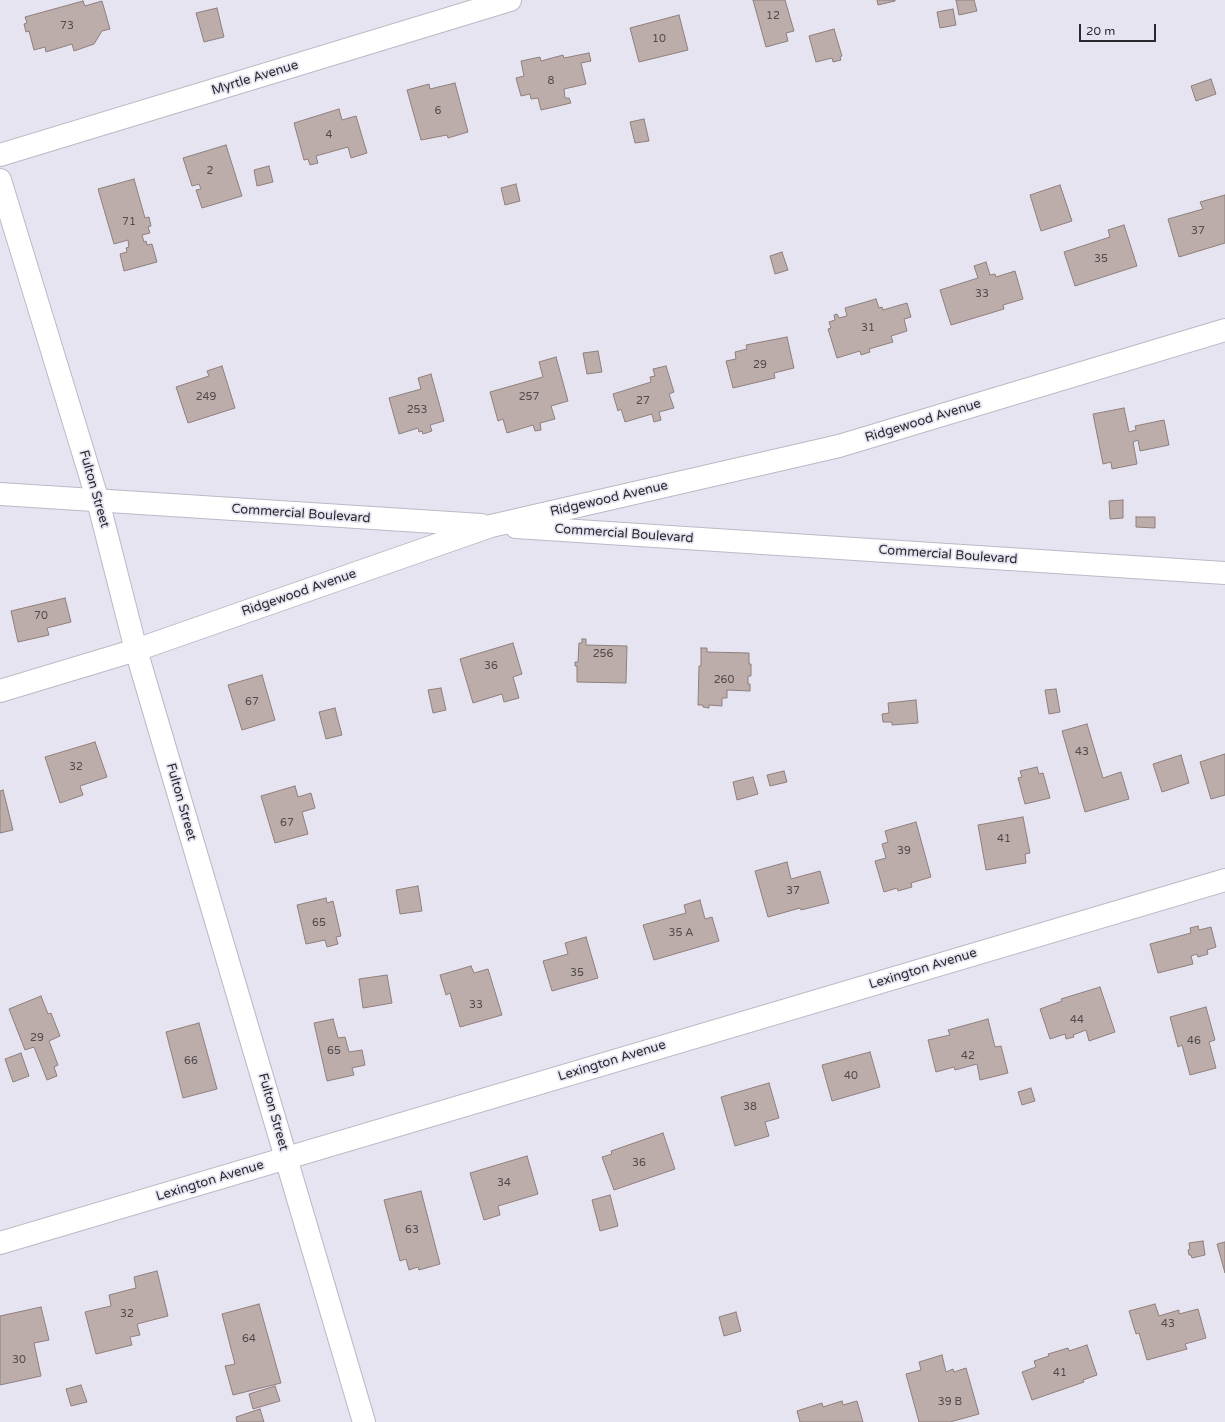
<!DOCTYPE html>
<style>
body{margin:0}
#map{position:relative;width:1225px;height:1422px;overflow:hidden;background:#e7e4f2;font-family:"Varela Round",sans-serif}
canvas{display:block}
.scale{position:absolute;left:1079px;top:24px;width:77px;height:18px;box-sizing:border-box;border:2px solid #2b292e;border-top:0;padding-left:5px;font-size:12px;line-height:14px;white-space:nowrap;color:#2b292e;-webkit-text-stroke:3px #e7e4f2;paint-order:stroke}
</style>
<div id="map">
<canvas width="1225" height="1422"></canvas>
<div class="scale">20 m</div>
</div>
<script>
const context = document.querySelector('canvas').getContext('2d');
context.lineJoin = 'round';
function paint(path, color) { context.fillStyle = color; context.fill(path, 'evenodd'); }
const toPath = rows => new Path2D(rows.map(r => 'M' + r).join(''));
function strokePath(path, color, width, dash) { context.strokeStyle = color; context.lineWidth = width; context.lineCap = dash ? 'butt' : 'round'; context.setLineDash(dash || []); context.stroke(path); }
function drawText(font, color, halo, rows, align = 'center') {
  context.font = font + ' "Varela Round",sans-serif'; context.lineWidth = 3.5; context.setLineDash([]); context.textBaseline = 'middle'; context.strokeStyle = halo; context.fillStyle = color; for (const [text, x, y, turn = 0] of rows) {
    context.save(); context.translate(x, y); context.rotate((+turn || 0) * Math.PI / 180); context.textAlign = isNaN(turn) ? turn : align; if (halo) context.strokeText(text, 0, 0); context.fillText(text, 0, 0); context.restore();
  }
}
const building = toPath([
 [753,0,785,0,794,31,786,33,788,41,766,47,753,0],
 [877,0,895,0,895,1,878,5,877,0],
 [956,0,974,0,977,11,959,15,956,0],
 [83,1,85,6,102,1,110,29,102,31,94,44,74,51,72,44,46,52,45,47,34,50,29,31,26,32,24,24,27,23,25,17,83,1],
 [217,8,224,37,204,42,196,13,217,8],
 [953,9,956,25,940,28,937,12,953,9],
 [679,15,688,50,639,62,630,28,679,15],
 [834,29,842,56,840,57,841,60,833,62,832,58,816,62,809,36,834,29],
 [589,53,591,61,581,63,586,84,564,89,565,98,569,98,571,103,541,110,538,98,531,99,530,94,521,96,516,78,524,76,521,61,540,57,541,61,563,55,564,58,589,53],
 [1211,79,1216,94,1196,101,1191,86,1211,79],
 [455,83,468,132,448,138,447,135,421,140,407,90,429,84,430,89,455,83],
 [339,109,342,120,356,116,367,153,351,158,348,147,316,156,318,163,310,165,308,159,304,160,294,123,339,109],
 [644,119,649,141,635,143,630,122,644,119],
 [226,145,242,196,202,208,196,190,201,189,199,184,192,186,183,158,226,145],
 [269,166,273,182,257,186,254,170,269,166],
 [134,179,145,218,149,217,151,226,148,227,150,233,142,235,144,242,146,241,147,245,152,244,157,262,124,271,120,254,127,252,126,248,129,247,128,240,114,244,98,189,134,179],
 [516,184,520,201,505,205,501,188,516,184],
 [1060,185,1072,221,1041,231,1030,195,1060,185],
 [1225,195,1225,243,1179,257,1168,219,1203,209,1200,202,1225,195],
 [1124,225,1137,266,1075,286,1064,252,1110,237,1108,230,1124,225],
 [782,252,788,270,775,274,770,256,782,252],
 [986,262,990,275,995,274,996,277,1015,271,1023,299,1003,305,1004,309,951,325,940,290,978,278,974,266,986,262],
 [876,299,879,308,882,307,883,310,907,303,911,317,904,319,907,331,891,336,893,342,869,349,870,352,861,355,860,351,837,358,828,329,831,328,829,322,835,320,834,315,837,314,839,318,847,316,845,308,876,299],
 [787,337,794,368,774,373,775,378,733,388,726,361,736,359,735,352,747,349,746,345,787,337],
 [598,351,602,372,587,374,583,353,598,351],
 [556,357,568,401,551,406,555,419,540,423,541,430,535,431,533,425,507,433,503,419,498,421,490,392,543,377,539,362,556,357],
 [222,366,235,408,188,423,176,387,209,376,207,371,222,366],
 [666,366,674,392,669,394,674,408,659,412,661,420,654,422,652,414,625,422,621,409,618,411,613,394,651,382,650,377,655,376,653,369,666,366],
 [431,374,444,421,430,425,432,431,423,434,422,431,419,432,418,428,399,434,389,398,421,389,418,378,431,374],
 [1124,408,1129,432,1136,430,1135,426,1164,420,1169,445,1140,451,1138,440,1133,442,1137,464,1112,469,1111,462,1103,464,1093,414,1124,408],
 [1123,500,1123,518,1110,519,1109,501,1123,500],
 [1136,517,1155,517,1155,528,1136,527,1136,517],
 [65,598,71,622,47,628,49,635,18,642,11,611,65,598],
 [582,639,586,639,586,645,627,646,626,683,577,682,577,666,575,666,575,662,578,662,579,643,582,643,582,639],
 [513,643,522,674,513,677,519,698,504,702,502,694,473,703,460,659,513,643],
 [701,648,707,648,707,652,749,653,749,664,751,664,751,676,748,676,748,684,750,684,750,691,727,690,727,698,722,698,722,706,709,705,709,708,703,707,703,705,698,705,699,666,701,666,701,648],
 [262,675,275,720,242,730,228,685,262,675],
 [441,688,446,710,433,713,428,690,441,688],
 [1056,689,1060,712,1049,714,1045,690,1056,689],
 [916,700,918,723,892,725,892,722,883,722,882,714,889,713,888,703,916,700],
 [335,708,342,735,326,739,319,712,335,708],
 [1087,724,1103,778,1121,772,1129,799,1085,812,1062,731,1087,724],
 [95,742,107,777,80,786,83,795,60,803,45,757,95,742],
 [1225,754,1225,795,1211,799,1200,762,1225,754],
 [1181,755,1189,783,1162,792,1153,764,1181,755],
 [1037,767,1039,774,1043,773,1050,798,1025,804,1018,778,1022,777,1020,771,1037,767],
 [784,771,787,782,770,786,767,775,784,771],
 [753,777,758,794,737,800,733,782,753,777],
 [295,786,298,797,311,793,315,808,302,812,308,834,275,843,261,796,295,786],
 [3,790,13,830,0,833,0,791,3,790],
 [1023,817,1030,853,1025,854,1026,863,986,870,978,825,1023,817],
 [916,822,931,877,911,883,912,887,898,891,897,888,884,892,875,861,886,858,882,844,888,842,885,831,916,822],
 [787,862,791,879,820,871,829,903,801,910,800,908,768,917,755,871,787,862],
 [418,886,422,911,400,914,396,890,418,886],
 [326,898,327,903,333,901,341,936,336,937,338,944,327,947,325,940,306,944,297,905,326,898],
 [700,900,705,919,712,917,719,941,654,960,643,925,686,913,684,905,700,900],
 [1198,926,1199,930,1211,927,1216,947,1207,950,1208,954,1198,957,1197,954,1191,956,1193,964,1158,973,1150,944,1191,933,1190,928,1198,926],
 [586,937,598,978,552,991,543,961,568,954,565,943,586,937],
 [471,966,474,973,488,969,502,1015,460,1027,450,993,446,995,440,975,471,966],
 [387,975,392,1003,363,1008,359,979,387,975],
 [1100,987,1115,1032,1089,1041,1086,1030,1073,1035,1074,1037,1066,1039,1065,1034,1050,1039,1040,1009,1062,1001,1061,999,1100,987],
 [41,996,48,1014,51,1013,60,1036,49,1041,58,1065,54,1067,57,1076,47,1080,34,1047,25,1050,9,1009,41,996],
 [1206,1007,1215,1040,1209,1042,1216,1068,1190,1075,1182,1045,1178,1047,1170,1017,1206,1007],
 [333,1019,338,1038,345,1037,349,1052,362,1050,365,1065,352,1068,354,1075,327,1081,314,1023,333,1019],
 [988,1019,995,1047,1001,1046,1008,1073,980,1080,977,1064,955,1070,954,1067,936,1072,928,1040,950,1035,948,1030,988,1019],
 [199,1023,217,1089,183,1098,166,1032,199,1023],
 [870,1052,880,1087,832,1101,822,1065,870,1052],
 [21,1053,29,1076,13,1082,5,1059,21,1053],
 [769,1083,779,1118,765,1122,769,1136,735,1146,721,1097,769,1083],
 [1031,1088,1035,1101,1022,1105,1018,1092,1031,1088],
 [663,1133,675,1169,614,1190,602,1157,612,1154,611,1151,663,1133],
 [527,1156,538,1194,498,1206,500,1215,484,1220,470,1173,527,1156],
 [421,1191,440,1264,419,1270,418,1267,409,1270,406,1259,400,1261,384,1200,421,1191],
 [610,1195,618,1226,600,1231,592,1200,610,1195],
 [1203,1241,1205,1255,1192,1258,1191,1255,1189,1255,1188,1250,1190,1249,1189,1243,1203,1241],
 [1225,1242,1225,1273,1217,1244,1225,1242],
 [157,1271,168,1316,137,1324,140,1335,130,1337,132,1345,96,1354,85,1312,111,1306,109,1295,136,1288,134,1277,157,1271],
 [259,1304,281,1383,233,1395,225,1366,235,1364,222,1314,259,1304],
 [1155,1304,1159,1316,1179,1310,1179,1314,1198,1309,1206,1338,1185,1344,1187,1349,1147,1360,1139,1333,1136,1334,1129,1311,1155,1304],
 [41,1307,49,1340,34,1343,41,1376,0,1385,0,1316,41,1307],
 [736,1312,741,1331,724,1336,719,1317,736,1312],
 [1087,1345,1097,1375,1083,1380,1084,1382,1032,1400,1022,1372,1036,1367,1034,1361,1049,1356,1048,1354,1068,1348,1069,1351,1087,1345],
 [942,1355,946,1372,953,1369,954,1372,966,1368,979,1414,950,1422,919,1422,906,1374,921,1370,919,1362,942,1355],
 [81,1385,87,1402,71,1406,66,1389,81,1385],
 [275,1386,280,1401,253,1409,249,1394,275,1386],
 [842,1401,843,1405,857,1401,863,1422,800,1422,797,1411,822,1403,823,1407,842,1401],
 [260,1409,264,1422,237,1422,236,1417,260,1409]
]);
const street = toPath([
 [0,155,510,0],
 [0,494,481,525],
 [516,527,1225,573],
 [0,691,136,650,491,526,839,446,1225,330],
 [0,1243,1225,880]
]);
const secondary = toPath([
 [0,180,98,501,136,650,364,1422]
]);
const numberNames = [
 ["12",773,16],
 ["73",67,26],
 ["10",659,39],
 ["8",551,81],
 ["6",438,111],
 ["4",329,135],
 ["2",210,171],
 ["71",129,222],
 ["37",1198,231],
 ["35",1101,259],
 ["33",982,294],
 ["31",868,328],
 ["29",760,365],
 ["249",206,397],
 ["257",529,397],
 ["27",643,401],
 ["253",417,410],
 ["70",41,616],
 ["256",603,654],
 ["36",491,666],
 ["260",724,680],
 ["67",252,702],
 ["43",1082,752],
 ["32",76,767],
 ["67",287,823],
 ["41",1004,839],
 ["39",904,851],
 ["37",793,891],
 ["65",319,923],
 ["35 A",681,933],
 ["35",577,973],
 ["33",476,1005],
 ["44",1077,1020],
 ["29",37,1038],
 ["46",1194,1041],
 ["65",334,1051],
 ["42",968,1056],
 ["66",191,1061],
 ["40",851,1076],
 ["38",750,1107],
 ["36",639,1163],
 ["34",504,1183],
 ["63",412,1230],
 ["32",127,1314],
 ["43",1168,1324],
 ["64",249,1339],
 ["30",19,1360],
 ["41",1060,1373],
 ["39 B",950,1402]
];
const streetNames = [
 ["Myrtle Avenue",255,78,-17],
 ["Ridgewood Avenue",923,421,-17],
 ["Fulton Street",94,489,74],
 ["Ridgewood Avenue",609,499,-13],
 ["Commercial Boulevard",301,514,4],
 ["Commercial Boulevard",624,534,4],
 ["Commercial Boulevard",948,555,4],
 ["Ridgewood Avenue",299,593,-19],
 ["Fulton Street",181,802,74],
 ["Lexington Avenue",923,969,-17],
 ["Lexington Avenue",612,1061,-17],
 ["Fulton Street",273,1112,74],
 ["Lexington Avenue",210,1181,-17]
];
paint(building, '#bdadaa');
strokePath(building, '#8e7f7c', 1);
strokePath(street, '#bcb8c5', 24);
strokePath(secondary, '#bcb8c5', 24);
strokePath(street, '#fff', 22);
strokePath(secondary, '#fff', 22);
drawText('11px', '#504a4d', null, numberNames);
drawText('13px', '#2b292e', '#e7e4f2', streetNames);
</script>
